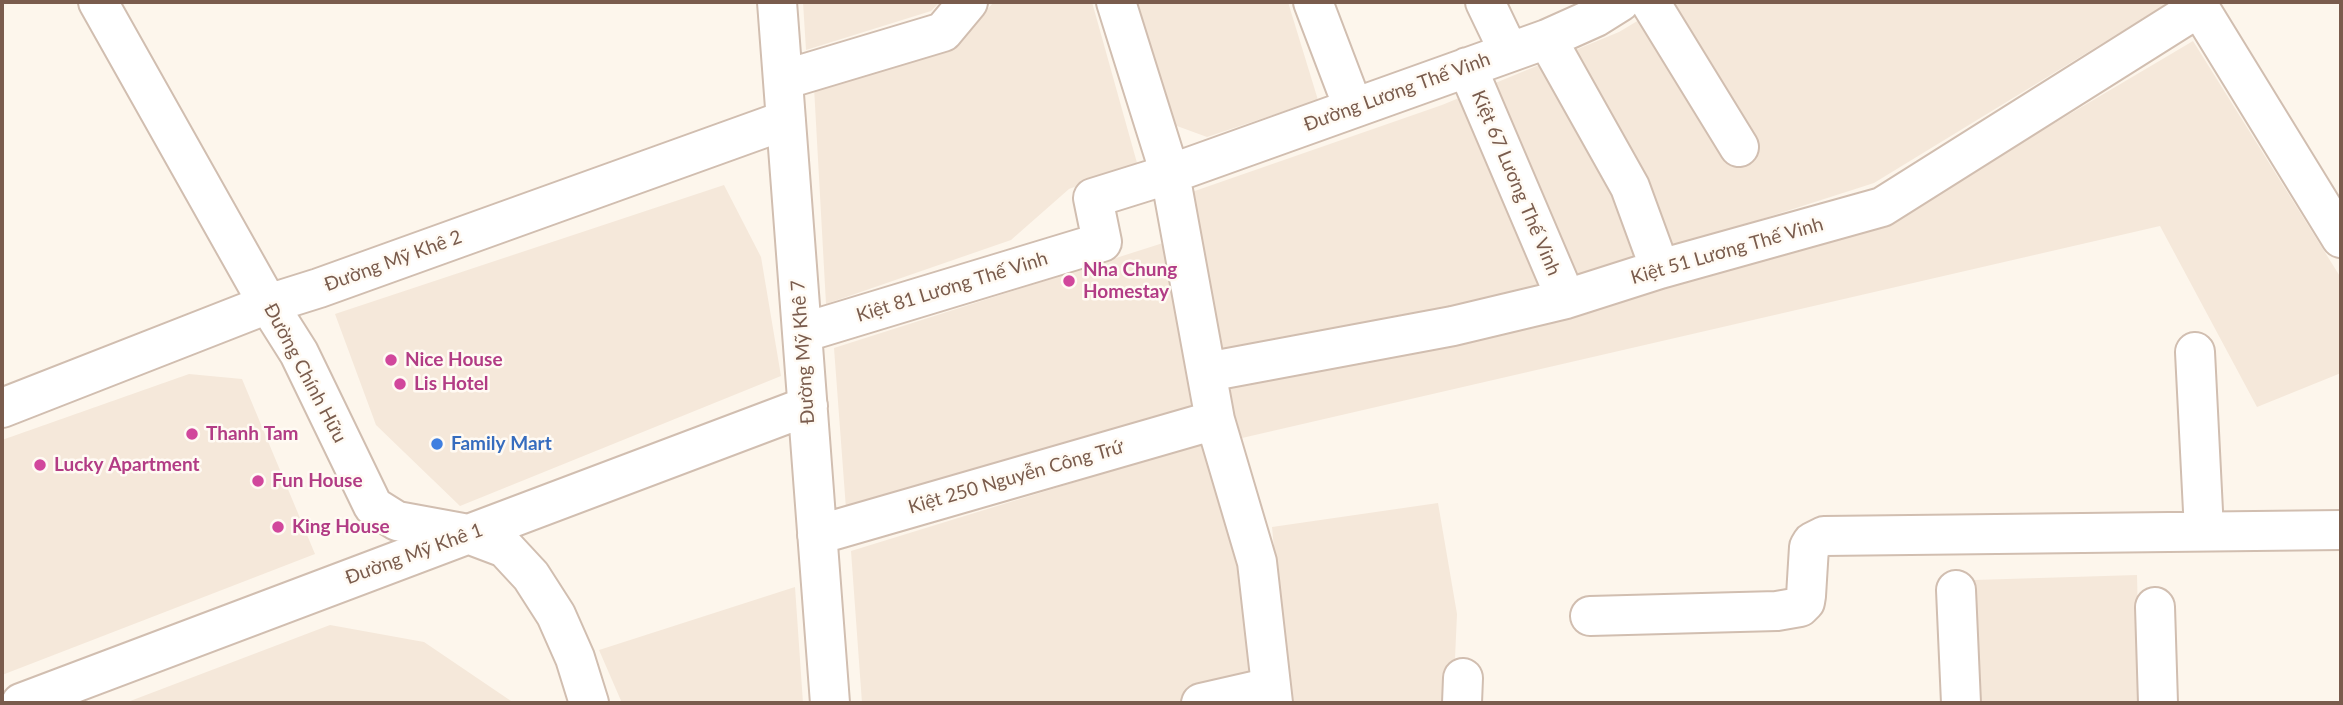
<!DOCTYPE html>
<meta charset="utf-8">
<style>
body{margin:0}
#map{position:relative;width:2343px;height:705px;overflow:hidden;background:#fdf6ec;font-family:Lato,sans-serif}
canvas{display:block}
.frame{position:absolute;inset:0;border:4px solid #7a5c4d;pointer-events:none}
</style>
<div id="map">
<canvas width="2343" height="705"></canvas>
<div class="frame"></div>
</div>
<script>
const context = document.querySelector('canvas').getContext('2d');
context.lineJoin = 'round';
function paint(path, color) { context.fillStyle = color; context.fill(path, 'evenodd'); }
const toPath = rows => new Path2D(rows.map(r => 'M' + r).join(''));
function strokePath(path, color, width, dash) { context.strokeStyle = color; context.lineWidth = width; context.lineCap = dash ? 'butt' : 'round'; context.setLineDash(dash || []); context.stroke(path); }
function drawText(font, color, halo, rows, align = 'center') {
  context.font = font + ' Lato,sans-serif'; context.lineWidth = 5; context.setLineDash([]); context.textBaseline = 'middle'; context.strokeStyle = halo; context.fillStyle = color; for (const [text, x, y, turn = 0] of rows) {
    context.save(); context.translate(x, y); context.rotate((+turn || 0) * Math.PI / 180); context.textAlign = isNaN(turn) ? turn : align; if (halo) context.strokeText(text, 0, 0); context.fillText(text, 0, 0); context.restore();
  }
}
const residential = toPath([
 [803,2,940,2,931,11,806,50],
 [994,2,1092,2,1137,163,1069,189,1011,240,826,304,814,87,957,42],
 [1132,2,1288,2,1318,100,1207,137,1166,122],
 [1669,2,2170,2,1874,183,1519,297,1222,357,1189,193,1442,105,1619,32],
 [2193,41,2341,278,2341,373,2257,407,2160,226,1242,438,1225,384,1894,218],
 [724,185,761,257,781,376,460,506,376,425,335,314],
 [1163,243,1199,405,846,509,834,348],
 [189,374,242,379,315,554,2,675,2,440],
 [1205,442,1240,567,1251,703,862,703,851,551],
 [1438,503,1457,614,1453,703,1289,703,1272,527],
 [2137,575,2140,703,1977,703,1974,580],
 [795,587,803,703,622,703,599,650],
 [330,625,424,642,514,703,125,703]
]);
const minor = toPath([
 [98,2,268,304,299,353,373,506,397,521,468,534,505,548,531,576,556,615,575,658,589,703],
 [777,2,830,703],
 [1116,2,1170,174,1215,420,1257,562,1273,703],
 [1313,2,1353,107],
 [1485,2,1509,52],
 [1650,2,1739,147],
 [2196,2,2341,238],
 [1547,39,1630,187,1660,269],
 [1467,67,1566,299],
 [783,80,943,32,968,2],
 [802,333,1102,242,1093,198,1170,174,1547,39,1596,17,1620,2],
 [2195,352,2204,531],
 [1207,372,1453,326,1566,299,1660,269,1882,207,2198,8],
 [2,408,268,304,319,288,786,120],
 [817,535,1215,420],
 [1956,590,1961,703],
 [2155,607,2158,703],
 [1590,616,1777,611,1800,607,1805,602,1806,596,1809,547,1812,542,1824,536,2341,530],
 [21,703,808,406],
 [1201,703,1271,687],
 [1462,703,1463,678]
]);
const markers = [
 [1069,281,7,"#d1479c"],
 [391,360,7,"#d1479c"],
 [400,384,7,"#d1479c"],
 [192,434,7,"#d1479c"],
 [437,444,7,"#3f7fe0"],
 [40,465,7,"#d1479c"],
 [258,481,7,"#d1479c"],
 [278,527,7,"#d1479c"]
];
const streetNames = [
 ["Đường Lương Thế Vinh",1397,92,-20],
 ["Kiệt 67 Lương Thế Vinh",1516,183,67],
 ["Kiệt 51 Lương Thế Vinh",1727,251,-16],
 ["Đường Mỹ Khê 2",393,261,-20],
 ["Kiệt 81 Lương Thế Vinh",952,287,-17],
 ["Đường Mỹ Khê 7",803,352,-94],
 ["Đường Chính Hữu",305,373,62],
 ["Kiệt 250 Nguyễn Công Trứ",1016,477,-16],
 ["Đường Mỹ Khê 1",414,554,-20]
];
const hotelNames = [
 ["Nha Chung",1083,270],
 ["Homestay",1083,292],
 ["Nice House",405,360],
 ["Lis Hotel",414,384],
 ["Thanh Tam",206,434],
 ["Lucky Apartment",54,465],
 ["Fun House",272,481],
 ["King House",292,527]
];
const shopNames = [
 ["Family Mart",451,444]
];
paint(residential, '#f5e8da');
strokePath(minor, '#d1beb0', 42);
strokePath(minor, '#fff', 38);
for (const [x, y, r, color] of markers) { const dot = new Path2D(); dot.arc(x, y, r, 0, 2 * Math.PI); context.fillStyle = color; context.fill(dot); strokePath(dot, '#fffaf3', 2.5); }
drawText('19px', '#7a5c4d', '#fffaf3', streetNames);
drawText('bold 19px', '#b23c85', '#fffaf3', hotelNames, 'left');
drawText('bold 19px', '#366cbe', '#fffaf3', shopNames, 'left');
</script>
